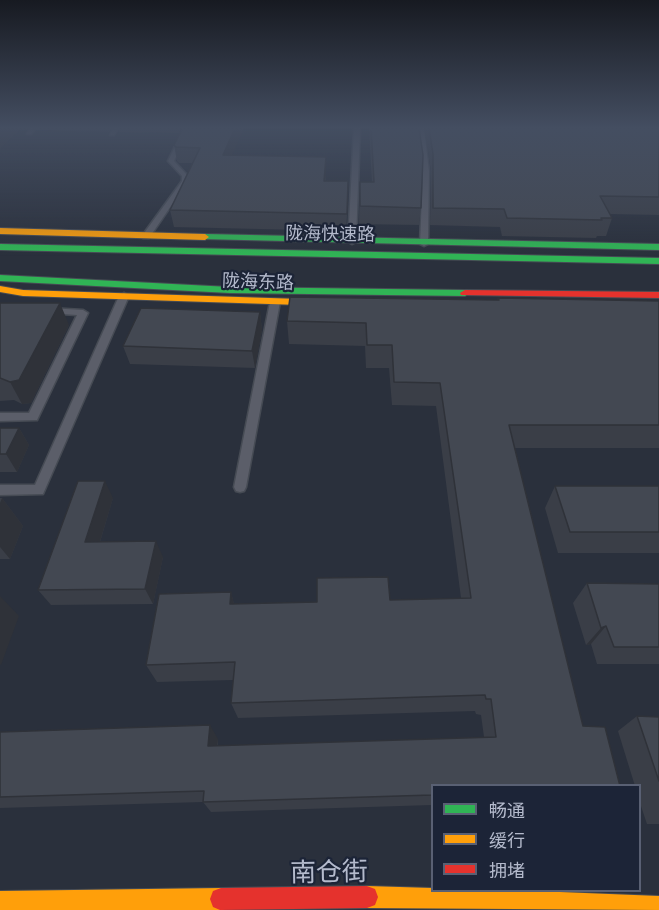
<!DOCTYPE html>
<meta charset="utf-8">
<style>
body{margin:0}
#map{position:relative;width:659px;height:910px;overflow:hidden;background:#2a303c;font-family:Signika,"Noto Sans SC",sans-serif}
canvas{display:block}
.legend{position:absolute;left:431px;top:784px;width:210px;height:108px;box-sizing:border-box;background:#1c2437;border:2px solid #596073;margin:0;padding:8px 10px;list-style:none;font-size:18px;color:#b4bacc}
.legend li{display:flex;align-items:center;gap:12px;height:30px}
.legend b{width:30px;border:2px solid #596073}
</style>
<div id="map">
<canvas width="659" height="910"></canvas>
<ul class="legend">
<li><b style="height:8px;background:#30b455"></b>畅通</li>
<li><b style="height:8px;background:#ff9f0a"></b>缓行</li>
<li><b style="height:8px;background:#e5322d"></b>拥堵</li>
</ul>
</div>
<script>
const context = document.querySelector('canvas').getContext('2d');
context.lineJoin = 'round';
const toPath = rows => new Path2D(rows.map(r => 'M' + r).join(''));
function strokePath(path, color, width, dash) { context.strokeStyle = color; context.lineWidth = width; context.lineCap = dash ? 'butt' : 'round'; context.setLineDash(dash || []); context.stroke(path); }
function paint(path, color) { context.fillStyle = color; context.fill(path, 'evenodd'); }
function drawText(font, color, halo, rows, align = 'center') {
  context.font = font + ' Signika,"Noto Sans SC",sans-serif'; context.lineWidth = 4.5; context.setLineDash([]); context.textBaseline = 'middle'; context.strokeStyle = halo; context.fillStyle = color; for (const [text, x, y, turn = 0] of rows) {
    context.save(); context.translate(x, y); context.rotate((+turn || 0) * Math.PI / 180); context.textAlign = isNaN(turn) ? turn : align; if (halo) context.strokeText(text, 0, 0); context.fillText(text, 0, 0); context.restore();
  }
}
const lane = toPath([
 [30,128,36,128,31,134,27,134,30,128],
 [113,128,119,128,114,135,110,135,113,128],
 [184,128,190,128,174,161,187,175,188,181,149,238,143,238,142,236,182,181,182,176,168,161,184,128],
 [354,128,360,128,356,242,352,244,348,242,354,128],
 [418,128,424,128,429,171,428,244,424,246,420,244,423,171,418,128],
 [124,293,129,296,43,494,0,495,0,485,35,485,119,296,124,293],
 [275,299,280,302,246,487,244,491,240,492,236,491,234,487,270,302,275,299],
 [49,308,83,310,88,313,37,420,0,421,0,413,29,413,77,315,46,313,44,311,49,308]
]);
const fast = toPath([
 [205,234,659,244,659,250,202,239,202,235,205,234],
 [0,244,659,258,659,264,0,250,0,244],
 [0,275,230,287,465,290,470,293,465,296,230,293,0,281,0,275]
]);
const slow = toPath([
 [0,228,205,234,209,237,205,240,0,234,0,228],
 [0,286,23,290,331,300,336,303,331,306,23,296,0,292,0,286],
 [367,886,432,888,432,890,510,890,659,896,659,910,367,908,359,905,356,897,359,889,367,886],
 [221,888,229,891,232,899,229,907,222,910,0,910,0,891,221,888]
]);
const jam = toPath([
 [465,290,659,292,659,298,461,295,460,293,465,290],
 [367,886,375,889,378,897,375,905,367,908,220,910,213,907,210,899,213,891,221,888,367,886]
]);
const wall = toPath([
 [37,128,111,128,109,132,37,130],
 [117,128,181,128,179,133,119,132],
 [244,128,232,155,326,157,326,181,348,198,346,231,174,227,170,210,192,163,179,163,177,161,174,145],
 [369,128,419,128,421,208,419,225,359,224,360,182,372,182],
 [424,128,659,128,659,215,610,214,612,218,606,236,597,236,596,238,502,236,500,227,430,225,431,171],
 [498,298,659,301,659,448,515,448,583,726,432,786,432,805,211,812,203,802,0,808,0,732,218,739,218,746,484,737,481,715,476,714,475,711,238,718,231,703,233,680,157,682,146,665,231,592,234,604,461,598,436,406,392,405,389,368,366,368,365,346,289,344,287,321,497,300],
 [0,303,69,325,31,403,22,404,14,400,0,401],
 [260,312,262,330,255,368,130,364,123,346],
 [0,428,19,428,29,445,17,472,0,472],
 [555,486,659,486,659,553,558,553,545,508],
 [0,498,2,498,23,526,10,559,0,559],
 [113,498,100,542,163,557,153,604,51,605,38,590],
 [587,583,659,584,659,664,597,664,591,644,586,645,573,603],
 [637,716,659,717,659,824,647,824,639,800,639,786,635,786,618,731]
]);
const shadedWall = toPath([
 [0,128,28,128,27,130,20,130,0,149],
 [235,128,244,128,225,172,223,155],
 [326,157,326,174,324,198,324,181],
 [60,303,69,325,31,403,22,404,10,382],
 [260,312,262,330,255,368,252,351],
 [19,428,29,445,17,472,6,454],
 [105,481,113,498,95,558,85,542],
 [2,498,23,526,10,559,0,547,0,503],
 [156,541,163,557,153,604,145,589],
 [231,592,236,612,230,604],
 [0,596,19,616,1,665,0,664],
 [606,626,591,644,586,645,601,628],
 [210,725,218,739,216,759,208,746]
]);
const building = toPath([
 [183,128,235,128,223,155,326,157,324,181,348,181,347,214,170,210,200,148,176,147,174,145,183,128],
 [371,128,419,128,423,155,421,208,360,206,360,182,374,182,371,128],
 [429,128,659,128,659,197,600,196,612,218,601,218,602,220,507,218,504,209,433,208,433,154,429,128],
 [290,297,499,300,498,298,659,301,659,425,509,425,583,726,605,727,620,786,432,786,432,795,203,802,204,791,0,797,0,732,210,725,208,746,496,737,491,699,486,699,485,695,231,703,235,662,146,665,159,594,231,592,230,604,317,602,317,578,388,577,390,600,471,598,440,383,394,382,392,345,367,345,366,323,287,321,290,297],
 [0,303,60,303,19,380,10,382,0,378,0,303],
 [141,308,260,312,252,351,123,346,141,308],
 [0,428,19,428,6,454,0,454,0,428],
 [78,481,105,481,85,542,156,541,145,589,38,590,78,481],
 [555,486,659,486,659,532,570,532,555,486],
 [587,583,659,584,659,647,614,647,606,626,601,628,587,583],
 [637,716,659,717,659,781,637,716]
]);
const farStreetnames = [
 ["陇海快速路",330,235,1],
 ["陇海东路",258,283,2]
];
const nearStreetnames = [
 ["南仓街",329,874,-1]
];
strokePath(lane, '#464b54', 3);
strokePath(fast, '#464b54', 2);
strokePath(slow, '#464b54', 2);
strokePath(jam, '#464b54', 2);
paint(lane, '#5b5e69');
paint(fast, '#30b455');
paint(slow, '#ff9f0a');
paint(jam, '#e5322d');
paint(wall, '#3a3e47');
paint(shadedWall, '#2f3239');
paint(building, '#434852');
strokePath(building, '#2f3239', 1.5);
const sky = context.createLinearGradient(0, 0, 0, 256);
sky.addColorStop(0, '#171a21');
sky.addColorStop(0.5, '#444e61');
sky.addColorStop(1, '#444e6100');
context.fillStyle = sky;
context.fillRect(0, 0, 659, 256);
drawText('18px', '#b4bacc', '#1c2437', farStreetnames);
drawText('26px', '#b4bacc', '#1c2437', nearStreetnames);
</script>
